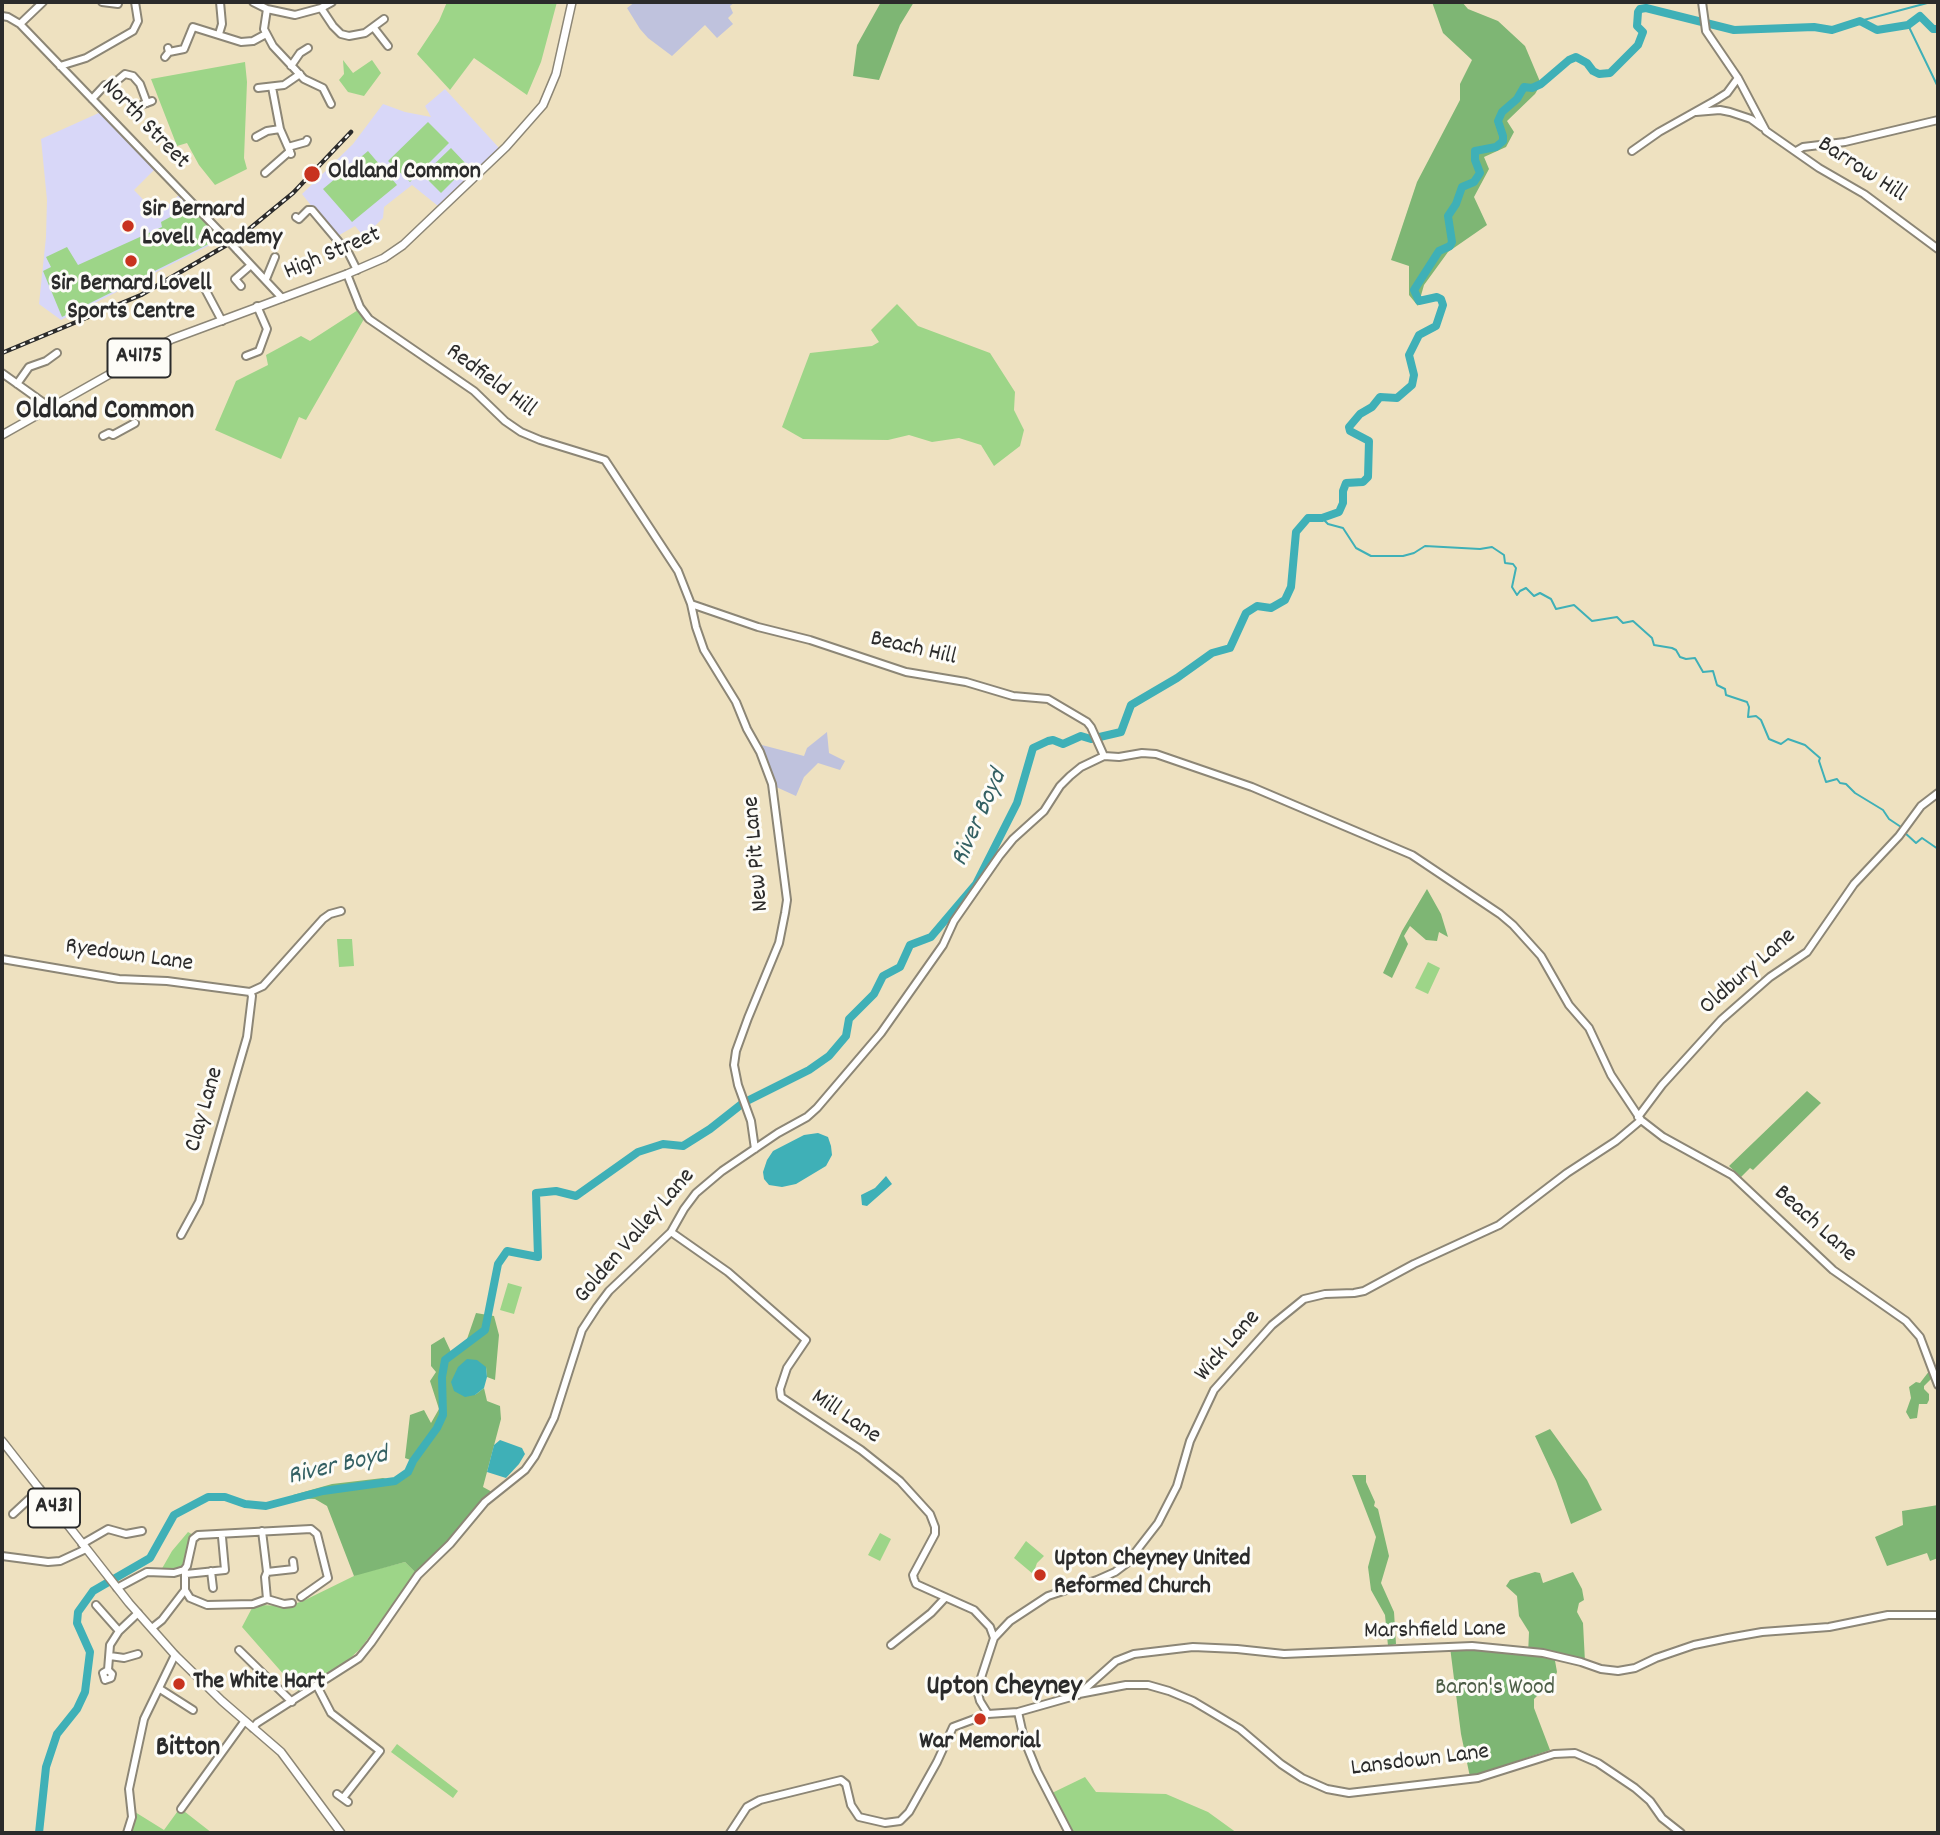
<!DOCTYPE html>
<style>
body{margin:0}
#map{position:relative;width:1940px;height:1835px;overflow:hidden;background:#eee1c0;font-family:Dekko,sans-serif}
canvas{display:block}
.frame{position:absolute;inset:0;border:4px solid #2b2b2b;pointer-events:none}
</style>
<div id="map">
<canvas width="1940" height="1835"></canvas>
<div class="frame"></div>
</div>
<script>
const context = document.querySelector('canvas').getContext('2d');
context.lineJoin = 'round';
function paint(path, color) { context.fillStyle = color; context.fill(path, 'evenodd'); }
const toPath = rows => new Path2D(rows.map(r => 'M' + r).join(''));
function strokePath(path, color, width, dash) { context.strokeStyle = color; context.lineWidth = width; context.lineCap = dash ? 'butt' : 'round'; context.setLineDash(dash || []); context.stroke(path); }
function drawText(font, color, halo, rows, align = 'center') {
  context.font = font + ' Dekko,sans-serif'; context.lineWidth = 6; context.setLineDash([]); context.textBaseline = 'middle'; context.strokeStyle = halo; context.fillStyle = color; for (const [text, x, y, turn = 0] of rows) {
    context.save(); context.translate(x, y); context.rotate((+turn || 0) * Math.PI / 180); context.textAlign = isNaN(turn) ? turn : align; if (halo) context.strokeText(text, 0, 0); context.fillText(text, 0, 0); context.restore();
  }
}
const built = toPath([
 [445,89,500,149,438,206,412,185,384,207,383,218,364,237,355,226,336,237,302,194,353,144,383,104,405,112,431,117,425,106],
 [101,112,155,169,134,190,158,215,180,194,222,239,61,320,39,304,46,237,47,200,41,139]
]);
const industrial = toPath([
 [635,2,735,2,730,6,733,13,728,18,733,24,717,38,705,25,672,56,648,38,640,29,627,8],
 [827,732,829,753,845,761,840,770,818,763,804,777,796,796,774,786,758,744,804,756,807,748]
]);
const green = toPath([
 [447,2,557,2,541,62,527,95,474,58,450,90,417,54,439,21],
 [343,60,353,73,372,60,381,73,364,96,348,92,339,80,344,74],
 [245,62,247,82,244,158,247,169,215,185,199,165,187,143,177,146,151,79],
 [428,122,449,143,410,182,388,161],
 [451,148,468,166,441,193,423,175],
 [368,151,397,185,352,222,323,189],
 [191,206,221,238,62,317,43,271,51,267,46,257,67,247,78,265,162,227,161,222],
 [897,304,918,326,990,353,1015,392,1014,410,1024,430,1020,446,994,466,981,445,959,438,932,442,909,435,888,440,803,439,782,427,810,353,872,346,879,342,871,330],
 [358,310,364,319,306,420,299,417,281,459,215,430,236,381,268,365,266,355,301,336,310,341],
 [337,939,352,939,354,966,339,967],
 [1428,962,1440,968,1428,994,1415,988],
 [508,1283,522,1287,514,1314,500,1310],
 [188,1532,195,1536,188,1571,160,1572,172,1551],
 [880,1533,891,1539,880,1561,868,1555],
 [1026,1541,1044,1556,1037,1563,1033,1574,1014,1558],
 [405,1562,416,1573,361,1648,341,1667,300,1693,242,1627,252,1608,259,1605,288,1606,303,1601,358,1574],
 [397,1744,458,1791,453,1798,391,1752],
 [1085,1777,1096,1792,1166,1794,1208,1812,1237,1833,1069,1833,1052,1793],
 [180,1808,212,1833,129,1833,135,1812,164,1830]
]);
const forest = toPath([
 [881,2,914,2,900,25,879,80,853,76,857,45],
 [1432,2,1462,2,1468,9,1498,21,1525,46,1541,84,1535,94,1507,121,1514,132,1506,147,1484,157,1489,169,1474,197,1487,225,1448,252,1424,285,1418,306,1409,295,1409,266,1391,260,1417,182,1460,100,1460,84,1472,60,1443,33],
 [1427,889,1441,914,1448,937,1439,932,1437,941,1426,940,1410,926,1404,936,1408,944,1392,978,1383,973,1402,931],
 [1807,1091,1821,1103,1753,1170,1750,1168,1741,1177,1729,1166],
 [476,1313,494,1316,499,1335,495,1380,487,1377,486,1367,475,1395,484,1388,487,1401,500,1406,501,1419,483,1487,494,1493,449,1542,416,1573,405,1562,354,1576,327,1506,315,1499,294,1498,293,1495,332,1484,383,1478,395,1481,408,1472,413,1461,405,1458,410,1415,424,1410,431,1423,439,1409,430,1381,436,1372,431,1366,431,1345,444,1337,451,1352,467,1339],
 [1930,1370,1933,1377,1924,1386,1924,1389,1929,1394,1929,1400,1927,1404,1919,1404,1917,1418,1910,1419,1906,1412,1911,1398,1909,1387,1916,1382,1920,1383],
 [1550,1429,1587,1480,1602,1510,1571,1524,1556,1481,1535,1436],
 [1352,1475,1366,1475,1366,1482,1375,1502,1374,1506,1378,1509,1389,1556,1381,1583,1394,1612,1396,1644,1388,1646,1385,1615,1371,1590,1368,1567,1376,1537],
 [1938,1505,1938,1558,1930,1561,1927,1553,1887,1566,1875,1537,1903,1525,1902,1511],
 [1535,1572,1540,1573,1543,1583,1573,1572,1582,1589,1584,1600,1579,1603,1577,1612,1583,1623,1585,1662,1554,1655,1557,1672,1549,1693,1538,1695,1534,1699,1534,1708,1550,1750,1470,1777,1461,1734,1450,1647,1472,1648,1528,1655,1529,1632,1519,1616,1517,1596,1506,1586,1510,1580]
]);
const water = toPath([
 [818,1133,828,1137,831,1146,832,1155,826,1166,796,1184,782,1187,769,1185,764,1179,763,1172,767,1160,773,1151,804,1135],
 [886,1176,892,1184,867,1206,862,1205,861,1195,875,1188],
 [467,1359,477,1360,486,1367,487,1377,484,1388,475,1395,465,1397,454,1391,451,1382,458,1367],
 [500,1440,522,1448,525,1454,519,1464,506,1478,487,1472,494,1445]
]);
const stream = toPath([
 [1860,21,1931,2],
 [1908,25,1938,87],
 [1322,518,1328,524,1343,528,1356,548,1371,556,1403,556,1414,553,1425,546,1480,549,1492,547,1504,555,1505,563,1513,564,1516,568,1512,587,1517,595,1520,591,1526,588,1534,596,1540,593,1551,599,1556,609,1574,605,1592,621,1617,617,1623,623,1633,621,1652,638,1654,645,1672,648,1676,650,1680,657,1686,659,1695,658,1703,672,1713,671,1717,685,1725,689,1726,695,1747,702,1749,707,1748,717,1756,716,1761,720,1769,739,1781,744,1788,739,1805,745,1820,758,1819,761,1826,782,1837,779,1840,783,1846,784,1855,793,1883,810,1889,819,1901,827],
 [1904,832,1916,843,1922,838,1938,849]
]);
const river = toPath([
 [39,1833,46,1767,57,1734,77,1709,85,1692,90,1652,77,1623,78,1612,93,1591,150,1558,174,1515,208,1497,225,1497,245,1504,266,1506,323,1491,395,1481,408,1472,413,1461,437,1428,443,1415,442,1377,445,1360,485,1330,498,1264,507,1251,538,1257,536,1193,556,1191,576,1196,638,1152,663,1144,683,1146,710,1129,743,1103,809,1070,829,1056,846,1036,849,1019,874,994,883,976,900,967,910,945,931,937,976,884,1017,803,1033,748,1048,741,1053,740,1063,744,1081,736,1091,739,1121,732,1131,705,1177,678,1212,653,1230,648,1246,613,1257,606,1271,608,1285,600,1291,587,1296,532,1308,518,1322,518,1339,512,1343,503,1343,491,1346,483,1363,482,1368,477,1369,441,1350,431,1349,427,1360,414,1372,407,1380,397,1397,398,1412,385,1414,375,1409,355,1419,335,1436,326,1443,305,1441,299,1437,297,1419,301,1414,290,1439,251,1450,246,1452,242,1448,216,1456,204,1462,187,1474,182,1480,173,1475,160,1475,151,1496,147,1503,141,1503,136,1498,121,1502,112,1517,99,1524,87,1532,88,1541,84,1569,60,1576,57,1587,63,1593,71,1599,74,1610,73,1638,45,1643,32,1637,26,1638,12,1640,9,1646,8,1734,30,1814,27,1832,30,1860,21,1877,30,1908,25,1920,16,1933,29,1938,29]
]);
const minor = toPath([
 [102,2,118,4],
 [253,2,267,9,295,15,321,8,332,2],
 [1702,2,1706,31,1738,78,1766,131,1819,168,1864,194,1938,249],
 [321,8,333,26,341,34,349,36,365,33,384,19],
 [267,9,264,29,273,46,304,79,323,88,331,104],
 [2,16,8,17,20,24,223,235],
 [20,24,43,2],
 [374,28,388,46],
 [219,34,222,24,220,2],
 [169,52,184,49,193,27,241,42,253,41,266,34],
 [165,57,169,52,168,48],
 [60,66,86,58,133,31,138,21,135,2],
 [291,66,300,53,308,48],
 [272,87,280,129,291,154],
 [258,88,284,85,300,74],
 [92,99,105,85,113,84,125,74,133,76,140,84,147,103],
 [141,105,152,101],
 [1696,112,1720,110,1730,112,1751,119,1762,127],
 [256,137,267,131,280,129],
 [288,147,306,142,307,140],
 [1632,151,1659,132,1716,100,1727,93,1738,78],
 [1796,151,1803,147,1845,142,1938,120],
 [265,173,290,151],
 [296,217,299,219,308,210,312,210,349,254,357,270],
 [237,250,282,298],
 [347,274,360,307,369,319,474,391,505,421,521,432,540,440,605,460,678,571,691,604,696,627,704,650,736,702,747,729,760,752,772,784,787,900,785,913,779,943,748,1018,736,1051,734,1065,738,1085,751,1121,755,1149],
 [266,279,275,257],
 [241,286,235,279,251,265],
 [205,289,222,321],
 [246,356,259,351,267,329,257,306],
 [2,373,51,408],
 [17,384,29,367,46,361,57,353],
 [103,436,109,433,113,435,135,423],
 [691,604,758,627,810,640,906,672,966,682,1013,696,1048,699,1087,722,1091,727,1104,756],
 [1104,756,1119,757,1142,753,1156,754,1252,787,1412,855,1500,914,1513,925,1541,956,1569,1005,1589,1028,1611,1075,1641,1120,1663,1137,1732,1175,1833,1270,1906,1321,1920,1337,1938,1385],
 [2,959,119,979,167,981,250,992,263,986,323,919,330,914,341,911],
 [1638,1117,1662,1085,1721,1020,1770,977,1807,952,1854,884,1899,836,1921,806,1938,793],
 [671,1232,728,1272,806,1340,787,1368,780,1389,781,1397,861,1450,900,1481,930,1514,935,1527,935,1534,913,1575,914,1579,916,1584,974,1610,990,1627,994,1638],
 [181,1235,199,1202,247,1037,252,996,250,992],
 [13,1514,40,1489],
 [262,1531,267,1572,265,1577,267,1599],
 [82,1544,108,1529,126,1534,142,1531],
 [2,1556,48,1562,60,1561,86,1549],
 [211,1571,213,1588],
 [267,1572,294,1569,293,1561],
 [186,1574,225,1570,222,1537],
 [117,1588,147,1572,174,1573,184,1570,187,1566,193,1539,198,1535,311,1529,317,1534,328,1578,301,1597],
 [185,1590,190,1598,207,1605,253,1604,267,1599],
 [267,1599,284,1604,292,1603],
 [96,1605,119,1631],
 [152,1628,162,1620,185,1590,185,1572],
 [891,1645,931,1613,945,1598],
 [239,1650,292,1702],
 [110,1656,124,1658,138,1654],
 [108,1670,103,1673,105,1680,111,1678,112,1674,108,1670,110,1645,119,1631,138,1613],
 [317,1686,331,1713,380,1751,343,1798],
 [160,1689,193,1710],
 [1079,1694,1126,1685,1148,1685,1169,1691,1193,1701,1240,1729,1281,1764,1302,1778,1327,1789,1349,1793,1478,1778,1554,1754,1575,1753,1598,1763,1635,1788,1650,1801,1662,1818,1681,1833],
 [1018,1712,1024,1739,1037,1771,1069,1833],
 [988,1714,980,1701,977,1690,994,1638,1010,1621,1048,1596,1097,1580,1115,1572,1127,1563,1158,1523,1177,1486,1190,1441,1214,1390,1272,1325,1304,1299,1325,1294,1354,1293,1364,1291,1414,1264,1499,1225,1567,1173,1616,1141,1641,1120],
 [253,1728,257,1723,359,1658,371,1643,418,1575,450,1544,485,1502,525,1470,535,1456,554,1418,582,1330,597,1307,609,1291,671,1232,684,1209,696,1193,722,1171,778,1133,807,1117,817,1108,881,1033,943,945,954,921,1000,855,1013,839,1044,811,1060,786,1070,776,1081,767,1104,756],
 [337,1794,348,1802],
 [181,1809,244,1722],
 [127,1833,132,1817,129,1789,144,1719,175,1655],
 [730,1833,747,1807,760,1800,841,1780,846,1784,851,1805,859,1817,885,1823,900,1821,909,1812,937,1762,953,1727,988,1714,1018,1712,1078,1695,1116,1661,1134,1654,1193,1647,1237,1649,1284,1654,1472,1646,1543,1653,1581,1662,1601,1669,1618,1671,1635,1668,1656,1658,1694,1645,1728,1638,1762,1632,1829,1627,1888,1615,1938,1615]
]);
const major = toPath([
 [2,435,172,339,347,274,384,258,403,245,506,147,543,105,556,74,572,2],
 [2,1441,129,1603,175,1655,222,1701,281,1752,341,1833]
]);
const rail = toPath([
 [2,353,141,295,237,239,293,193,351,132]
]);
const minorBridge = toPath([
 [223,235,237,250]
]);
const markers = [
 [312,174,9,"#c8321e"],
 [128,226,7,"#c8321e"],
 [131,261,7,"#c8321e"],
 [1040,1575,7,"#c8321e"],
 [179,1684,7,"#c8321e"],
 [980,1719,7,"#c8321e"]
];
const shields = [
 [139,358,63],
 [54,1508,52]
];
const shieldNames = [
 ["A4175",139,358],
 ["A431",54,1508]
];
const streetNames = [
 ["North Street",144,125,46],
 ["Barrow Hill",1861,171,33],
 ["High Street",333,255,-23],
 ["Redfield Hill",490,382,37],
 ["Beach Hill",913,650,13],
 ["New Pit Lane",758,854,-95],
 ["Ryedown Lane",129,957,8],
 ["Oldbury Lane",1749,973,-41],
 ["Clay Lane",206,1110,-74],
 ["Beach Lane",1814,1225,42],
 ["Golden Valley Lane",636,1237,-49],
 ["Wick Lane",1229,1347,-49],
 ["Mill Lane",845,1418,34],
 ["Marshfield Lane",1435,1632,-1],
 ["Lansdown Lane",1420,1762,-7]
];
const poiNames = [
 ["Oldland Common",328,174],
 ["Sir Bernard",142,212],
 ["Lovell Academy",142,240],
 ["Sir Bernard Lovell",131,286,"center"],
 ["Sports Centre",131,314,"center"],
 ["Upton Cheyney United",1054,1561],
 ["Reformed Church",1054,1589],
 ["The White Hart",193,1684],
 ["War Memorial",980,1744,"center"]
];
const parkNames = [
 ["Baron's Wood",1495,1690]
];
const waterNames = [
 ["River Boyd",981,819,-66],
 ["River Boyd",338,1468,-13]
];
const quarterNames = [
 ["Oldland Common",105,413],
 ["Upton Cheyney",1004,1689],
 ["Bitton",188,1750]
];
paint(built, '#d8d7f8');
paint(industrial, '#bfc2dd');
paint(green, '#9dd588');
paint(forest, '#7eb674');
paint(water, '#3fb0b7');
strokePath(stream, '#3fb0b7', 2);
strokePath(river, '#3fb0b7', 8);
strokePath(minor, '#8c8676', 10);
strokePath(major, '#8c8676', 10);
strokePath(minor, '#fff', 6);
strokePath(major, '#fff', 7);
strokePath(rail, '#2b2b2b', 4.5);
strokePath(rail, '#fdfcf7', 2, [5]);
strokePath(minorBridge, '#8c8676', 10, []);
strokePath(minorBridge, '#fff', 6);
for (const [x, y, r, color] of markers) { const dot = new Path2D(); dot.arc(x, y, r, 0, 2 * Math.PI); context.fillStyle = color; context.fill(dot); strokePath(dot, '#fdfcf7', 2.5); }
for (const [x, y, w] of shields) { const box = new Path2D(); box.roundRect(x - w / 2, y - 19.5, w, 39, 5); context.fillStyle = '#fdfcf7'; context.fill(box); strokePath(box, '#2b2b2b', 2); }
drawText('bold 23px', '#2b2b2b', null, shieldNames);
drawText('24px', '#2b2b2b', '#fdfcf7', streetNames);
drawText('bold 24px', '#2b2b2b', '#fdfcf7', poiNames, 'left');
drawText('24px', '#4d5e47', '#fdfcf7', parkNames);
drawText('italic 26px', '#336063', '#fdfcf7', waterNames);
drawText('bold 28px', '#2b2b2b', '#fdfcf7', quarterNames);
</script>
